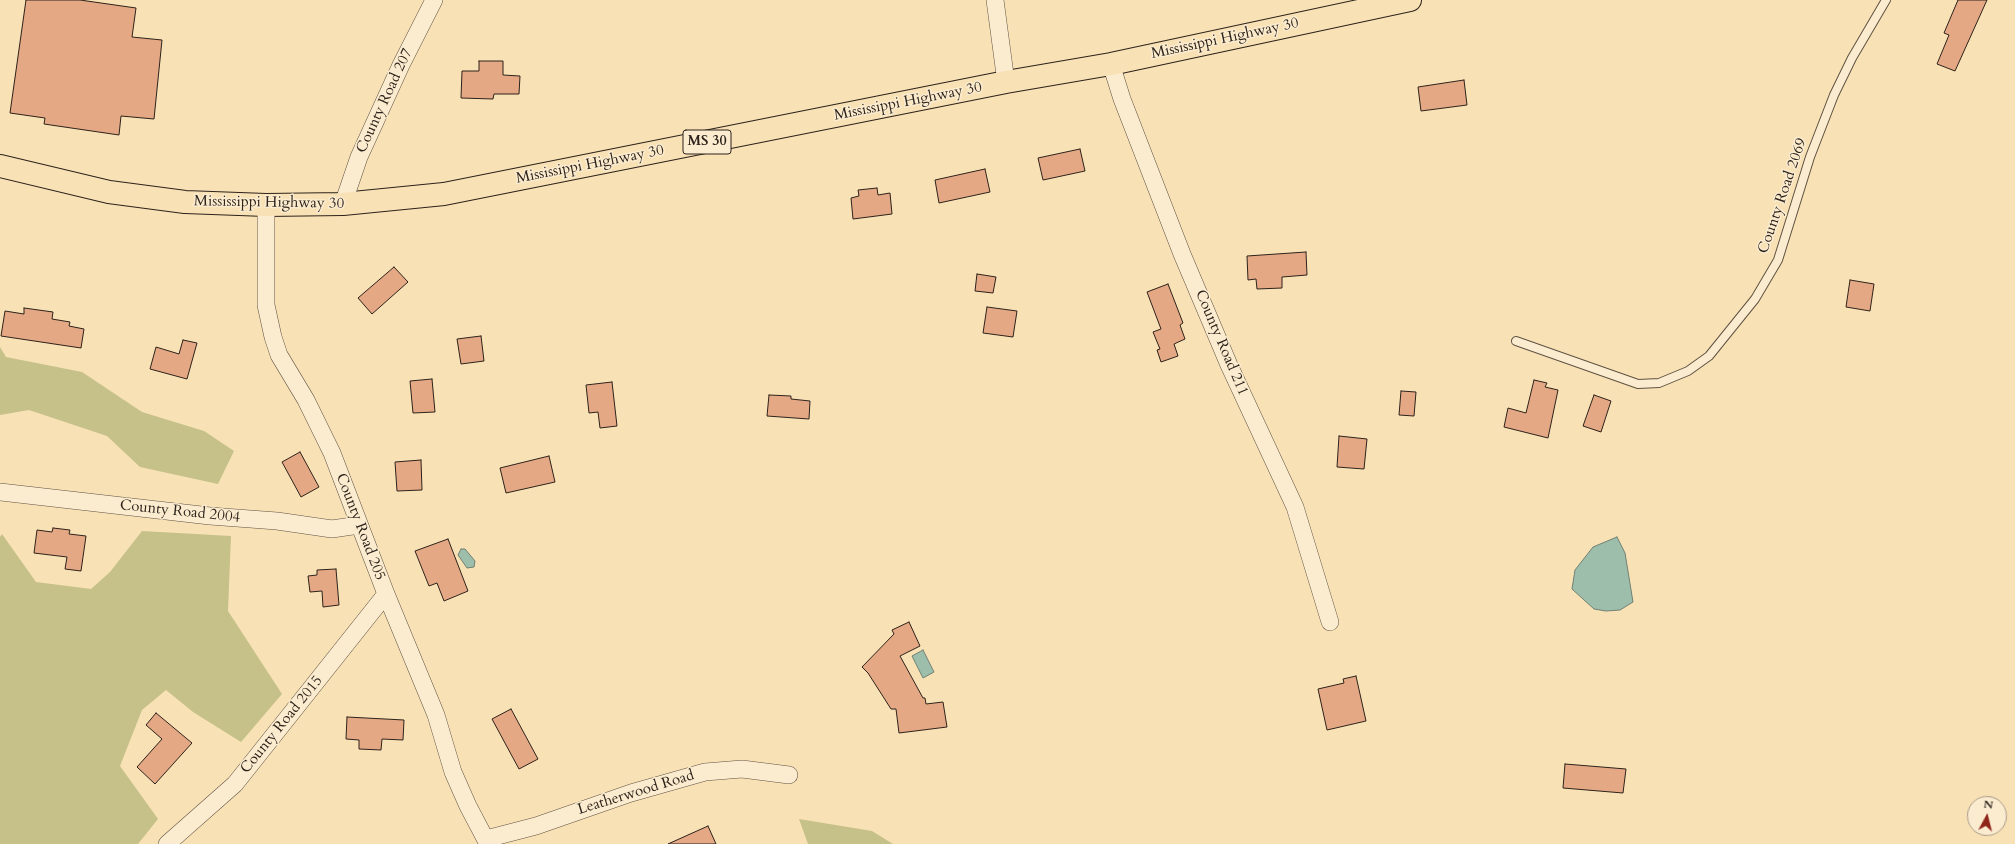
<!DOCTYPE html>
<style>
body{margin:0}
#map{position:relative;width:2015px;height:844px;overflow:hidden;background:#f9e1b6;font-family:Cardo,serif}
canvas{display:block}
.north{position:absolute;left:1967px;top:796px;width:40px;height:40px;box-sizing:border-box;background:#fbecd0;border:1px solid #a89b87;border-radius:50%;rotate:7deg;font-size:11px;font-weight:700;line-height:16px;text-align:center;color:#2c221a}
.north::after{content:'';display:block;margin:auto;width:14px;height:18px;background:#8f2418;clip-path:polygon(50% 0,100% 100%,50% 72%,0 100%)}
</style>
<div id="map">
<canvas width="2015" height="844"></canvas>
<div class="north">N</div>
</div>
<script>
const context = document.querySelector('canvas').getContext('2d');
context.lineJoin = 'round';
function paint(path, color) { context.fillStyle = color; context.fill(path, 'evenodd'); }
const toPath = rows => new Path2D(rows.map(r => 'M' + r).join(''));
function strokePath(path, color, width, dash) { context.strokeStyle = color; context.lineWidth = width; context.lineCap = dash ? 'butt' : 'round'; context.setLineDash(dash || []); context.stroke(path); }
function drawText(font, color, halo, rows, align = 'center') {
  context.font = font + ' Cardo,serif'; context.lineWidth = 3; context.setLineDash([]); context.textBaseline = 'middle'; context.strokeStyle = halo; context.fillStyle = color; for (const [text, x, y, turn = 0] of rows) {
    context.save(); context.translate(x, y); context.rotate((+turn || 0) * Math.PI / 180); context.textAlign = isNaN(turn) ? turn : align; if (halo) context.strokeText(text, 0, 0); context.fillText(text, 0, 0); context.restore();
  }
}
const green = toPath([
 [0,347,6,357,82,372,142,412,204,431,234,451,218,484,140,467,107,436,29,410,0,415],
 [142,531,231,536,228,611,282,694,241,742,193,712,166,690,142,710,120,766,158,819,138,844,0,844,0,537,2,534,36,582,91,589,110,572],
 [799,819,872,831,893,844,808,844]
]);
const water = toPath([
 [1617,537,1625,553,1633,602,1620,610,1606,611,1594,609,1572,589,1575,570,1593,547,1617,537],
 [461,549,465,549,475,561,474,567,467,568,458,555,461,549],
 [923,650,934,672,923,678,912,656,923,650]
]);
const building = toPath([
 [26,0,80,0,136,8,132,37,162,40,154,119,121,116,119,135,44,124,45,118,10,113,26,0],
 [1958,0,1987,0,1955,71,1937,64,1949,35,1944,33,1958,0],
 [479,61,503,61,503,75,520,76,519,94,494,94,493,99,461,98,462,71,479,71,479,61],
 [1464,80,1467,105,1421,111,1418,87,1464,80],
 [1080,149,1085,171,1043,180,1038,158,1080,149],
 [985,169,990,192,939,203,935,180,985,169],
 [877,188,878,195,890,193,892,214,853,219,851,198,859,196,858,190,877,188],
 [1306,252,1307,275,1282,277,1282,288,1257,289,1256,279,1248,280,1247,256,1306,252],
 [394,267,408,282,372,314,358,298,394,267],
 [977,274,996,277,993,293,975,291,977,274],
 [1850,280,1874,284,1870,311,1846,307,1850,280],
 [1168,284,1183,323,1180,325,1185,339,1174,344,1178,356,1161,362,1157,350,1160,349,1153,332,1161,329,1147,292,1168,284],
 [987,307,1017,311,1013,337,983,333,987,307],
 [24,308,53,312,52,319,70,322,69,326,84,329,81,348,1,336,5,311,24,314,24,308],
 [481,336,484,361,461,364,457,339,481,336],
 [183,340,197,343,187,379,150,369,156,347,179,354,183,340],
 [432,379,435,412,413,413,410,381,432,379],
 [1534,380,1547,383,1545,387,1558,390,1548,438,1504,427,1508,408,1526,413,1534,380],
 [612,382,617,426,600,428,598,412,589,413,586,385,612,382],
 [1401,391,1416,392,1414,416,1399,415,1401,391],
 [769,395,791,396,791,399,810,401,809,419,767,416,769,395],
 [1594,395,1611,401,1601,432,1583,426,1594,395],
 [1339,436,1367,439,1364,469,1337,467,1339,436],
 [300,452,319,487,301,497,282,462,300,452],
 [549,456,555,482,506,493,500,468,549,456],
 [421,460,422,490,397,491,395,462,421,460],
 [53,528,70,530,69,534,86,536,81,571,65,569,67,557,34,553,37,530,52,532,53,528],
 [448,539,468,591,444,601,437,583,429,586,415,551,448,539],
 [336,569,339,605,323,607,322,591,310,592,308,576,317,575,317,570,336,569],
 [909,622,920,646,900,656,923,698,925,698,926,704,943,702,947,727,899,733,896,709,891,709,868,673,862,667,894,634,892,630,909,622],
 [1356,676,1366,721,1327,730,1318,689,1344,683,1343,679,1356,676],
 [511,709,538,759,519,769,492,719,511,709],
 [156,713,192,743,155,784,137,767,162,739,146,725,156,713],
 [347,717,404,720,403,740,382,739,381,750,359,749,359,740,346,739,347,717],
 [1565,764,1626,769,1623,793,1563,788,1565,764],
 [708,826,716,844,668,844,708,826]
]);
const lane = toPath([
 [1516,341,1638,384,1659,383,1688,371,1709,356,1755,299,1778,260,1810,157,1834,95,1852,58,1886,0]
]);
const street = toPath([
 [995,0,1006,82],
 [1111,64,1122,99,1182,254,1229,365,1295,507,1330,622],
 [343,204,359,157,401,65,434,0],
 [266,205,266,305,273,337,279,355,306,400,332,453,386,594,436,715,453,772,468,806,488,844],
 [0,492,210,516,277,521,332,529,359,525],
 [486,839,536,826,631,793,705,772,742,769,789,775],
 [167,844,235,784,386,594]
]);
const primary = toPath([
 [0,166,109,192,185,202,266,205,343,204,444,194,1006,82,1111,64,1410,0]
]);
const shields = [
 [707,142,48]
];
const shieldNames = [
 ["MS 30",707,142]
];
const streetNames = [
 ["Mississippi Highway 30",1225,39,-12],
 ["County Road 207",385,101,-65],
 ["Mississippi Highway 30",908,102,-11],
 ["Mississippi Highway 30",590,165,-11],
 ["County Road 2069",1783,196,-71],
 ["Mississippi Highway 30",269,203,1],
 ["County Road 211",1221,343,67],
 ["County Road 2004",180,512,6],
 ["County Road 205",360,527,69],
 ["County Road 2015",282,725,-51],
 ["Leatherwood Road",636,793,-17]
];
paint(green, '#c5c189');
paint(water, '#9ebeac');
strokePath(water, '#708072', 1);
paint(building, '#e5a885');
strokePath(building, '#2c221a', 1);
strokePath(lane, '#5f5241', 10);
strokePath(street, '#5f5241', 18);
strokePath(primary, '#2c221a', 24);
strokePath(lane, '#fbecd0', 8);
strokePath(street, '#fbecd0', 17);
strokePath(primary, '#f9e1b6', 22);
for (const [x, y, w] of shields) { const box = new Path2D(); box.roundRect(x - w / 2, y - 12, w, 24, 3); context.fillStyle = '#fbecd0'; context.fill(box); strokePath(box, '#2c221a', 1); }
drawText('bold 14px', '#2c221a', null, shieldNames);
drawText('15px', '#2c221a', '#fbecd0', streetNames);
</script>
